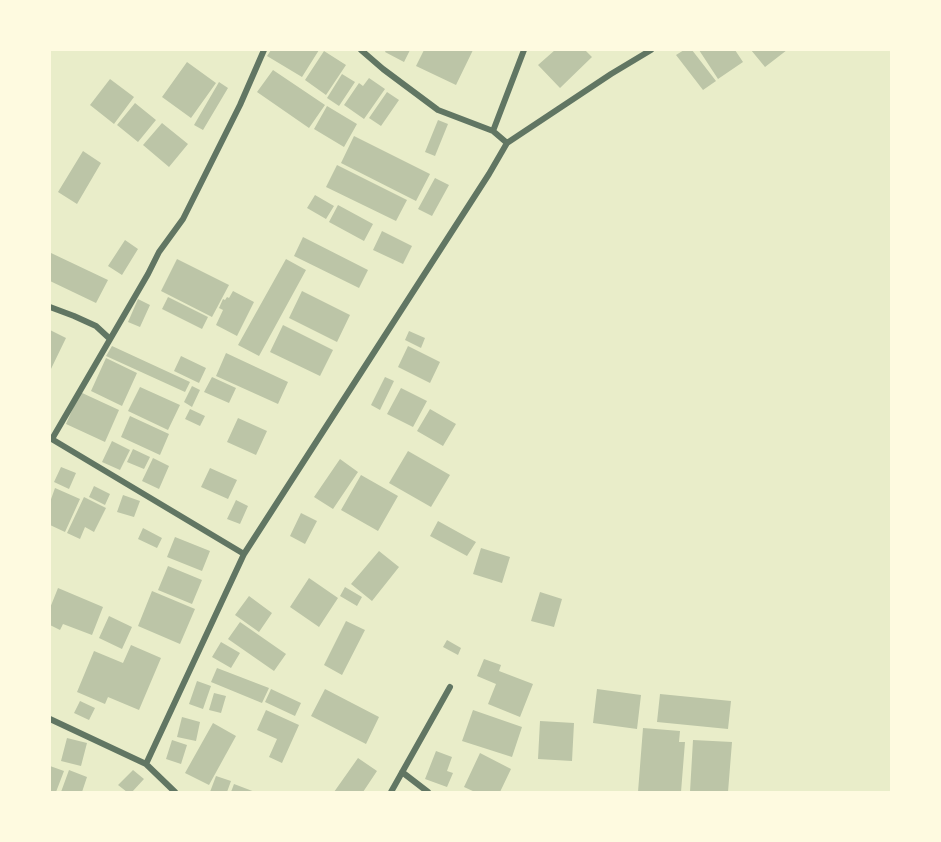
<!DOCTYPE html>
<style>
body{margin:0}
#map{position:relative;width:941px;height:842px;overflow:hidden;background:#e9edc9;font-family:"Fira Sans",sans-serif}
canvas{display:block}
.frame{position:absolute;inset:0;border:51px solid #fefae0;pointer-events:none}
</style>
<div id="map">
<canvas width="941" height="842"></canvas>
<div class="frame"></div>
</div>
<script>
const context = document.querySelector('canvas').getContext('2d');
context.lineJoin = 'round';
function paint(path, color) { context.fillStyle = color; context.fill(path, 'evenodd'); }
const toPath = rows => new Path2D(rows.map(r => 'M' + r).join(''));
function strokePath(path, color, width, dash) { context.strokeStyle = color; context.lineWidth = width; context.lineCap = dash ? 'butt' : 'round'; context.setLineDash(dash || []); context.stroke(path); }
const building = toPath([
 [271,50,319,50,302,77,267,56],
 [386,50,410,50,404,62,385,52],
 [424,50,473,50,456,85,416,66],
 [555,50,585,50,592,57,560,88,538,65],
 [684,50,692,50,716,81,703,90,676,55],
 [699,50,735,50,743,62,718,79],
 [751,50,787,50,765,67],
 [324,51,346,65,326,95,305,80],
 [187,62,216,83,191,118,162,97],
 [273,70,325,105,309,128,257,92],
 [342,74,355,82,339,106,327,98],
 [369,78,385,89,364,119,344,105,359,83,363,86],
 [110,79,134,97,114,124,90,105],
 [219,82,228,88,203,130,194,125],
 [387,92,399,100,381,126,369,118],
 [135,103,156,120,138,142,117,125],
 [327,106,357,124,344,147,314,129],
 [438,120,448,124,435,156,425,152],
 [162,123,188,144,169,167,143,145],
 [354,136,430,174,416,201,341,163],
 [83,151,101,163,77,204,58,192],
 [337,165,407,200,396,221,326,187],
 [435,178,449,185,432,216,418,209],
 [315,195,334,206,326,219,307,208],
 [338,205,373,224,364,241,329,222],
 [382,231,412,246,403,264,373,250],
 [303,237,368,270,359,288,294,256],
 [125,240,138,249,122,275,108,266],
 [51,253,108,280,96,303,50,281,50,257],
 [177,259,229,285,212,317,161,291],
 [286,259,306,270,259,356,238,345],
 [233,291,254,302,237,336,216,325,223,310,219,308,223,299,225,300,227,297,229,298],
 [302,291,350,315,337,342,289,318],
 [168,297,208,317,202,329,162,309],
 [138,299,150,305,140,327,128,322],
 [283,325,333,350,320,376,270,352],
 [50,330,66,338,50,371],
 [409,331,425,338,421,348,405,340],
 [112,346,190,382,185,392,106,356],
 [408,346,440,362,430,383,398,367],
 [226,353,288,382,278,404,216,376],
 [181,356,206,368,199,383,174,371],
 [106,358,137,373,122,406,91,391],
 [212,377,236,388,229,403,204,392],
 [385,377,394,381,380,410,371,405],
 [192,386,200,390,192,407,184,402],
 [140,387,180,405,168,430,128,411],
 [401,388,427,401,413,427,387,414],
 [80,392,119,410,105,442,66,424],
 [190,409,205,416,200,426,185,419],
 [430,409,456,424,443,446,417,431],
 [130,416,169,434,160,455,121,437],
 [238,418,267,431,256,455,227,442],
 [112,441,130,450,120,470,102,462],
 [133,449,150,457,144,469,127,462],
 [408,451,450,475,431,507,389,483],
 [153,458,169,466,159,489,142,481],
 [340,459,358,472,333,509,314,497],
 [61,467,76,473,69,489,54,482],
 [210,468,237,480,228,499,201,487],
 [361,475,398,496,378,531,341,510],
 [94,486,110,494,105,505,89,497],
 [55,488,80,499,65,532,50,525,50,502],
 [123,495,140,501,134,517,117,512],
 [84,497,106,508,94,532,85,527,80,539,67,533],
 [236,500,248,506,240,524,227,519],
 [301,513,317,521,305,544,290,536],
 [438,521,476,542,467,556,430,536],
 [143,528,162,538,157,548,138,539],
 [175,537,210,551,202,571,167,557],
 [481,548,510,557,502,583,473,574],
 [379,551,399,567,372,601,351,584],
 [168,566,202,580,192,604,158,590],
 [309,578,338,598,319,627,290,607],
 [345,587,362,597,357,606,340,596],
 [58,588,103,607,92,635,63,624,60,630,50,625,50,608],
 [152,591,195,609,180,644,138,626],
 [540,592,562,599,554,627,531,621],
 [249,596,272,613,259,632,235,615],
 [109,616,132,627,122,649,99,638],
 [346,621,365,630,342,675,324,665],
 [240,622,286,654,274,671,228,639],
 [447,640,461,648,458,655,443,647],
 [221,642,240,653,231,668,212,657],
 [131,645,161,658,139,710,108,697,105,704,77,692,94,651,123,663],
 [484,659,501,665,499,671,533,684,520,717,488,704,496,684,477,676],
 [217,668,269,688,262,703,211,682],
 [197,681,211,686,203,709,189,704],
 [271,689,301,703,295,716,265,702],
 [325,689,379,717,366,744,311,716],
 [597,689,641,695,637,729,593,723],
 [214,693,226,696,221,713,209,710],
 [660,694,731,701,728,729,657,722],
 [80,701,95,708,89,720,74,713],
 [266,710,299,725,282,763,269,757,277,739,257,730],
 [473,710,522,727,512,757,462,741],
 [182,717,200,722,196,741,177,737],
 [540,721,574,723,572,761,538,759],
 [213,723,236,736,209,785,185,773],
 [643,728,680,731,679,742,685,742,681,792,638,792],
 [67,738,87,743,81,766,61,761],
 [172,740,187,745,181,764,166,759],
 [693,740,732,742,728,792,690,792],
 [436,751,452,757,447,771,453,773,447,787,425,779],
 [480,753,511,769,500,792,475,792,464,787],
 [358,758,377,771,363,792,334,792],
 [50,766,64,771,56,792,50,792],
 [69,770,87,777,82,792,61,792],
 [133,770,144,779,132,792,127,792,118,785],
 [216,776,231,781,227,792,210,792],
 [234,784,255,792,231,792]
]);
const minor = toPath([
 [361,50,383,69,438,110,493,131,507,143],
 [493,131,524,50],
 [50,307,74,316,96,326,110,339],
 [50,438,244,554],
 [52,439,148,274,159,252,183,219,240,105,264,50],
 [50,719,146,764,175,792],
 [146,764,244,554,489,174,507,143,611,74,651,50],
 [402,772,428,792],
 [391,792,450,687]
]);
paint(building, '#bcc5a7');
strokePath(minor, '#617663', 6);
</script>
